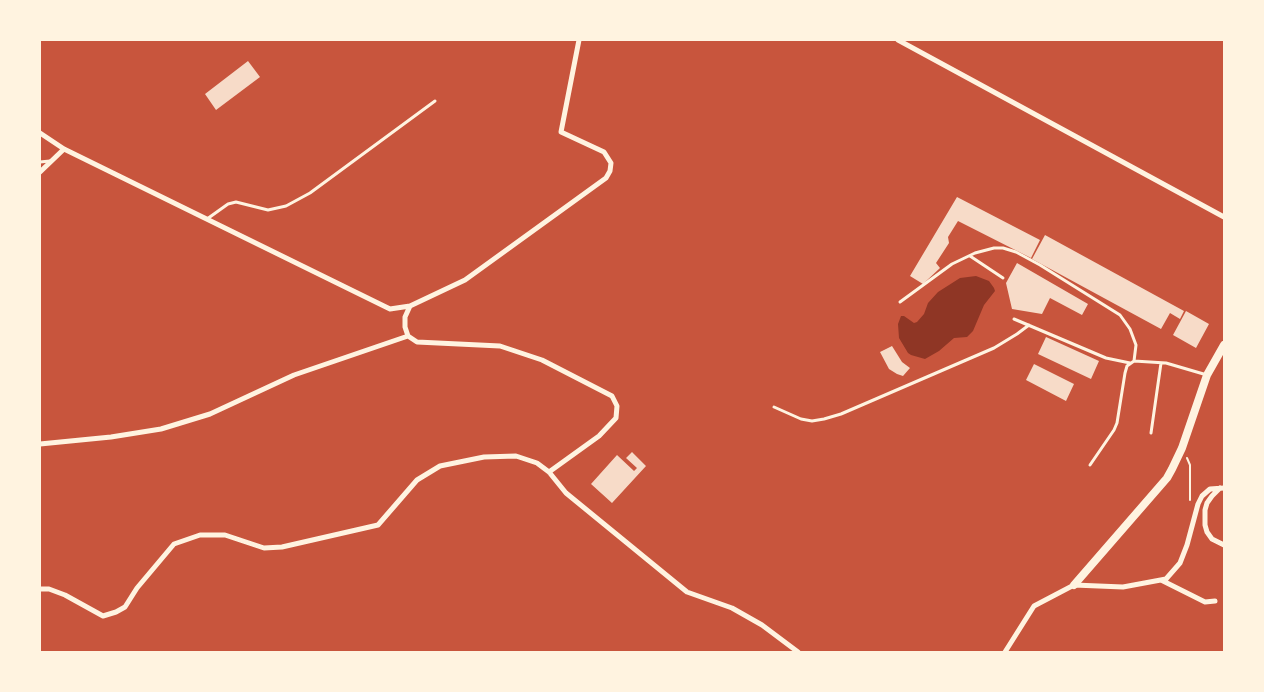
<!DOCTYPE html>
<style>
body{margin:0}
#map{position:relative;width:1264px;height:692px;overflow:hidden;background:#c8553d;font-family:"DejaVu Sans",sans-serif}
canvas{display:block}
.frame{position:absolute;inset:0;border:41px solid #fff3e0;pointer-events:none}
</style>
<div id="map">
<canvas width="1264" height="692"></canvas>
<div class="frame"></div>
</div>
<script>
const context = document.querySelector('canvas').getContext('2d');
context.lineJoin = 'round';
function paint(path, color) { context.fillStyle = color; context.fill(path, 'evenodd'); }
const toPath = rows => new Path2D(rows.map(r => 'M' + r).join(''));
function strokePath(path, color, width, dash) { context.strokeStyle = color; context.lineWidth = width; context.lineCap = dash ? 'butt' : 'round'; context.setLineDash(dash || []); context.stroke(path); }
const water = toPath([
 [976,276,989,281,994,288,995,291,984,305,973,331,967,337,954,338,939,351,925,359,911,355,908,353,899,338,898,324,901,316,904,316,914,323,917,322,924,314,928,303,938,292,960,278]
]);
const building = toPath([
 [248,61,260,77,216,110,205,94],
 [957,197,1040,240,1031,258,958,221,948,237,949,243,936,263,940,268,923,284,910,276],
 [1045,235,1184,311,1180,319,1170,313,1161,329,1032,259],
 [1017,263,1088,304,1082,315,1050,298,1042,314,1012,309,1006,283],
 [1186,311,1209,324,1196,348,1173,335],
 [1046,337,1099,361,1091,379,1038,354],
 [892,346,902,362,910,368,903,376,897,374,889,369,880,352],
 [1034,364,1074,384,1066,401,1026,380],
 [632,452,646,466,612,503,591,484,617,455,634,471,637,468,626,458]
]);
const path = toPath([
 [1187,458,1190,465,1190,500]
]);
const service = toPath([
 [40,162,50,161],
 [207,219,228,204,236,202,268,210,286,206,310,193,435,101],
 [970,256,1003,278],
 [900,302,952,264,975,253,994,248,1003,248,1016,252,1040,265,1120,315,1130,329,1136,345,1134,361],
 [1014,319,1106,358,1130,363],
 [774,407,801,419,812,421,824,419,841,414,994,348,1017,334,1029,325],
 [1151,433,1161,363],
 [1090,465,1114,430,1117,423,1125,373,1127,366,1134,361,1166,363,1207,375]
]);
const minor = toPath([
 [898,40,1224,217],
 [40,133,64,149,390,309,410,306],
 [40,172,64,149],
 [40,444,111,437,161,429,210,414,294,375,408,336],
 [549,472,599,436,616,418,617,406,612,396,542,360,500,346,417,342,408,336,405,327,405,317,410,306,465,280,606,178,610,171,611,163,604,152,561,132,579,40],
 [1220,488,1212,496,1207,503,1205,510,1205,525,1207,532,1212,539,1224,545],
 [1161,580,1205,602,1215,601],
 [40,589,49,589,65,595,103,616,116,612,125,607,137,588,174,544,200,535,225,535,264,548,282,547,378,525,417,480,440,466,484,457,516,456,537,463,549,472,566,493,687,592,732,608,762,625,798,652],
 [1005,652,1034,606,1074,585,1123,587,1166,579,1180,563,1187,545,1198,504,1202,496,1210,489,1224,488]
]);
const tertiary = toPath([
 [1074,585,1167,478,1172,469,1182,448,1207,375,1224,345]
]);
paint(water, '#8f3625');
paint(building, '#f7dbc8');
strokePath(path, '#fff3e0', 2);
strokePath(service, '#fff3e0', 3);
strokePath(minor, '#fff3e0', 5);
strokePath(tertiary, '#fff3e0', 8);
</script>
